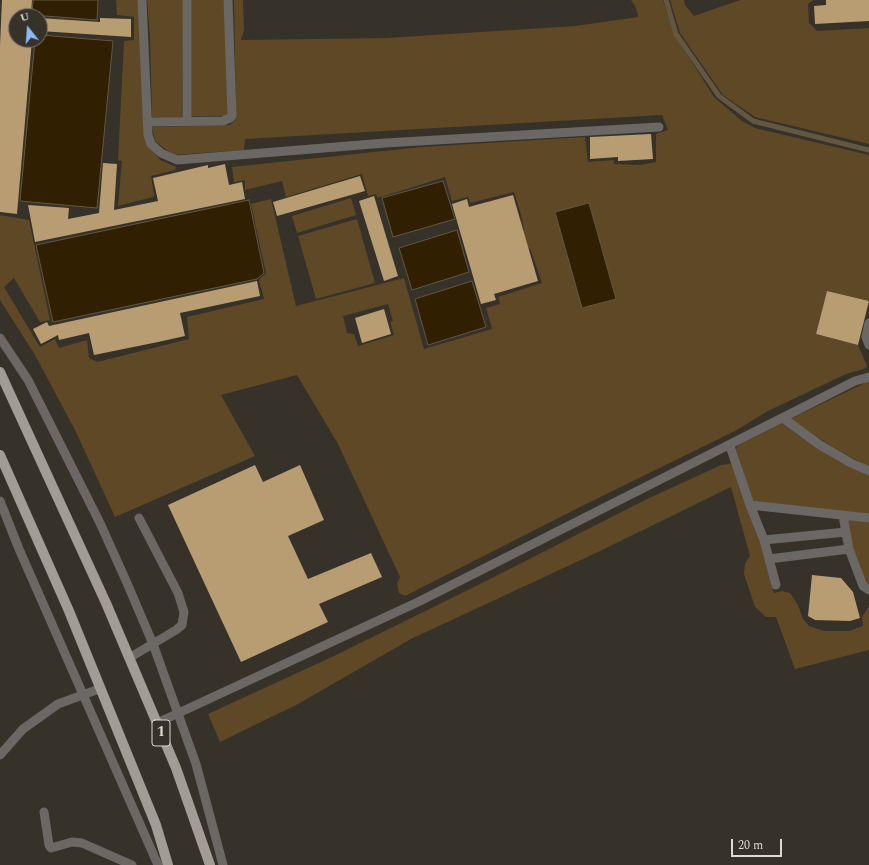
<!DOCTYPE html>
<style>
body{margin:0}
#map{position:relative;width:869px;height:865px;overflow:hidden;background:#363129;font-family:Spectral,serif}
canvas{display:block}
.north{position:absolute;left:8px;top:8px;width:40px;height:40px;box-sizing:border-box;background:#363129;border:1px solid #79746e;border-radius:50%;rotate:343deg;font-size:11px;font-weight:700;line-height:16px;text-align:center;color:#ddd9d5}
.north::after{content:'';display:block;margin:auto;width:14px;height:18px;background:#8cb9fc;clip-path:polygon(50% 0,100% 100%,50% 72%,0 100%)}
.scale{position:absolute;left:731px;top:839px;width:51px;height:18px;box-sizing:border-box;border:2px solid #ddd9d5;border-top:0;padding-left:5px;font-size:12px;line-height:14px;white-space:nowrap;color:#ddd9d5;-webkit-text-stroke:3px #363129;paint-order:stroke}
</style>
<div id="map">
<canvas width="869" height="865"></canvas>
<div class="north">U</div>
<div class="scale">20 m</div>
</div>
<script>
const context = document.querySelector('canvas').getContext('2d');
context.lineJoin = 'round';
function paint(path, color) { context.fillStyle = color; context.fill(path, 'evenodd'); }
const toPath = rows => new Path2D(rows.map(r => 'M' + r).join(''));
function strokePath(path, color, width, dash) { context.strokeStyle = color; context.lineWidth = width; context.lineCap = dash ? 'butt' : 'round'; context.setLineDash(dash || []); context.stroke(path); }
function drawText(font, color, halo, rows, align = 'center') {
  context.font = font + ' Spectral,serif'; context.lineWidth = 4; context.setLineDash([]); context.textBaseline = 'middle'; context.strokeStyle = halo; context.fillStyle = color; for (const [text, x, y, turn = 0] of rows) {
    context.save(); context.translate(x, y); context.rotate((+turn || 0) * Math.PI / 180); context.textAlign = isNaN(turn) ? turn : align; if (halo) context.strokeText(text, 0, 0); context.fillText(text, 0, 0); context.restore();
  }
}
const green = toPath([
 [116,0,139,0,146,142,160,160,176,167,175,170,151,176,154,195,153,197,118,206,122,161,118,160,124,41,134,40,134,17,117,15],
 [147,0,183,0,182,117,152,117,150,37],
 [191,0,225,0,229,112,227,116,190,116],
 [234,0,243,0,244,30,241,40,387,38,575,26,638,17,636,8,631,0,663,0,674,34,714,97,742,121,755,128,869,155,869,301,827,291,816,334,858,345,867,366,864,369,846,374,768,411,735,431,584,505,405,596,399,593,397,584,400,577,338,444,297,375,221,395,255,456,115,517,76,432,35,355,0,300,0,215,29,220,50,320,40,322,14,278,4,287,40,347,55,339,59,348,87,340,89,358,97,362,189,339,187,317,264,299,259,280,266,273,251,204,271,199,296,306,404,278,424,349,492,329,486,308,500,304,498,297,542,283,530,248,501,258,510,289,498,293,471,206,486,202,497,238,524,230,521,215,514,192,470,203,468,197,452,201,445,177,381,197,377,197,376,194,368,196,362,174,286,197,282,181,245,190,245,180,234,182,232,167,421,147,585,137,588,162,614,160,614,164,640,165,656,162,656,134,668,130,662,115,245,139,244,150,173,155,155,141,152,127,230,125,236,119],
 [589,203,616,299,583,308,555,213],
 [388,304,393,321,390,322,394,335,358,346,354,334,347,333,343,316],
 [670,0,684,0,685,5,694,16,740,0,814,0,808,4,809,23,817,31,869,28,869,144,755,117,723,95,680,33],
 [351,198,356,215,297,233,292,216],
 [357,219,375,283,316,299,298,236],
 [869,381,869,467,831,446,790,419],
 [783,422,869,474,869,515,752,501,736,449,737,446],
 [733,463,759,536,774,593,782,591,790,593,798,605,803,619,809,626,824,631,849,631,863,626,862,617,869,606,869,650,795,669,776,617,766,617,755,607,744,574,745,564,750,556,731,487,598,552,411,639,298,704,220,742,208,714,336,655,486,581,645,500,721,465],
 [847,520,869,521,869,585,866,585,853,548]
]);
const water = toPath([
 [33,0,98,0,97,20,32,15,33,0],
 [40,35,113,41,97,208,20,201,35,40,40,40,40,35],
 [443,181,455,219,393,237,382,198,443,181],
 [249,200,264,273,257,279,53,322,36,245,249,200],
 [589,203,616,299,582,308,555,212,589,203],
 [457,230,469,272,412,290,399,248,457,230],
 [472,281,486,327,428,345,415,299,472,281]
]);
const stream = toPath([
 [666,0,676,34,719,96,753,121,869,150]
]);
const building = toPath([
 [2,0,32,0,31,16,16,16,16,40,32,40,17,214,0,212,0,45],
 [826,0,869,0,869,21,815,24,814,6,826,5],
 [40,18,100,22,100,18,131,19,131,37,40,31],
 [651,134,653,159,618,161,618,157,590,159,590,137],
 [103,163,117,164,114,210,158,201,153,178,208,165,208,168,225,164,229,185,242,182,245,199,35,242,28,205,69,208,68,219,99,213],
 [360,176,365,191,277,216,273,202],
 [513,195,538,281,494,294,496,300,481,304,452,204,467,199,469,207],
 [374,196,398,276,384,281,359,201],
 [257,281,260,296,180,313,185,336,158,342,94,355,89,333,59,340,58,335,41,344,33,329,47,322,49,326],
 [827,291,869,301,858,345,816,334],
 [384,309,391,334,362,343,355,318],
 [255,465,263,482,300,465,324,520,288,536,308,579,371,553,382,577,319,604,328,622,241,662,168,505],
 [812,575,841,578,853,592,860,618,850,621,815,620,808,616]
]);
const service = toPath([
 [142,0,148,135,151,144,161,153,177,160,385,143,659,127],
 [187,120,187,0],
 [148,122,223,121,230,118,232,116,228,0],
 [869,323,866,337,869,345],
 [0,338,28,380,100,523,127,583,153,644,196,764,223,865],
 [783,418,820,445,851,463,869,471],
 [730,446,750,505,869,518],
 [0,501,19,549,158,865],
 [750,505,764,540,776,585],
 [843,516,849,549,863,586,869,590],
 [764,540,846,532],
 [769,559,849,549],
 [129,658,176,630,182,625,184,612,178,593,139,518],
 [157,723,418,602,855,381,869,377],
 [0,755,23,729,58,704,99,689],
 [44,812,49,845,51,848,72,842,82,843,132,865]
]);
const primary = toPath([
 [0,372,106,603,176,768,210,865],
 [0,455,69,611,156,825,168,865]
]);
const shields = [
 [161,733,18]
];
const shieldNames = [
 ["1",161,733]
];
paint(green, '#5e4826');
paint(water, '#301f01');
strokePath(water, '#645741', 1);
strokePath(stream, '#645741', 5);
paint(building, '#b89d73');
strokePath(service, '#6a6764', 9);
strokePath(primary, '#a19c94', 10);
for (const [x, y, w] of shields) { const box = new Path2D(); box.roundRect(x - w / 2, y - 13, w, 26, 3); context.fillStyle = '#363129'; context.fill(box); strokePath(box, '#ddd9d5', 1); }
drawText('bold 15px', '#ddd9d5', null, shieldNames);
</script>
